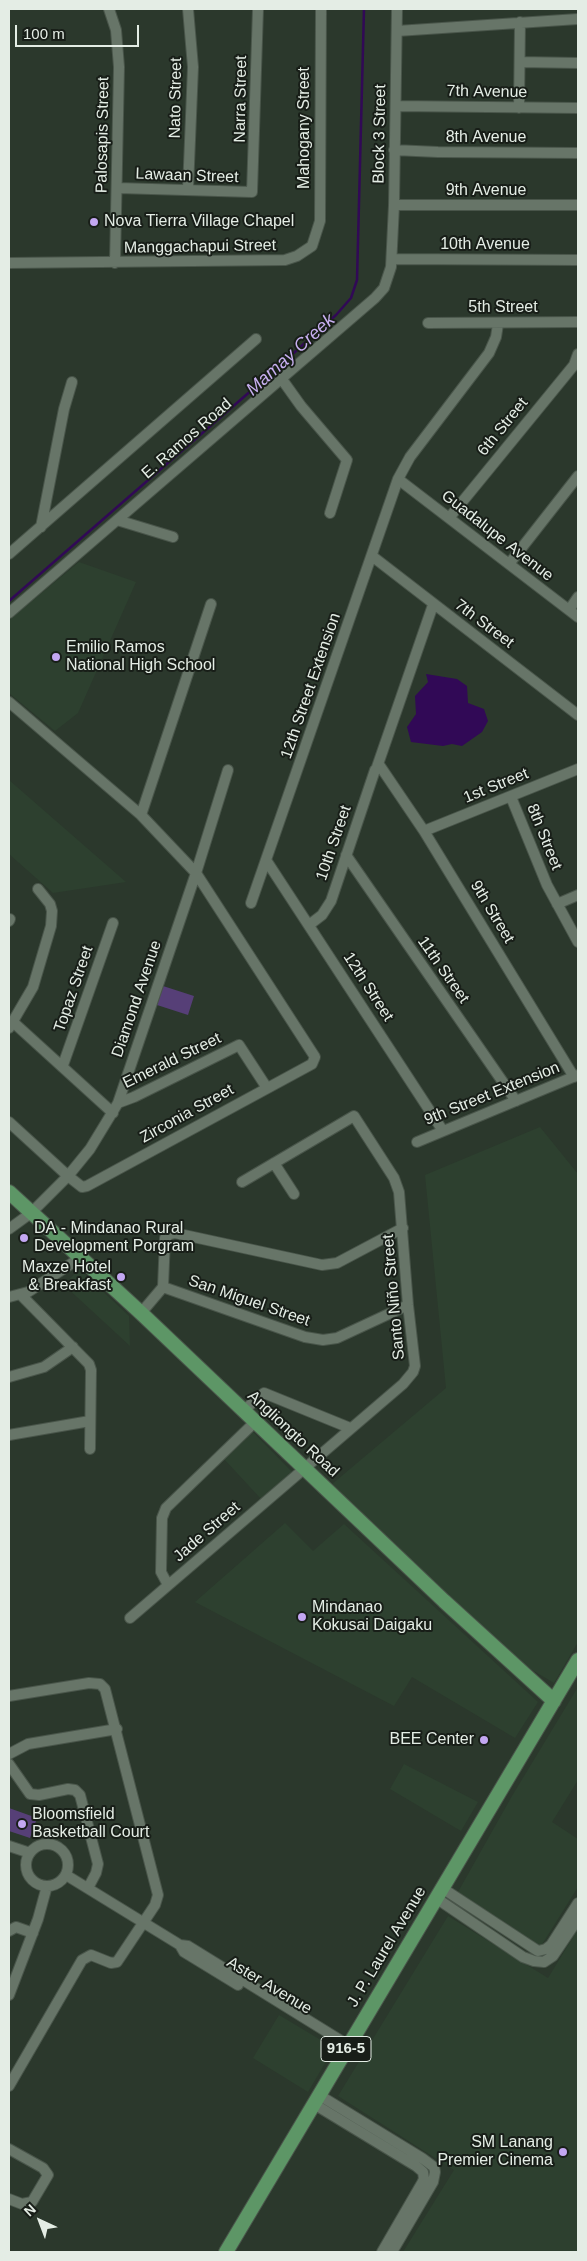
<!DOCTYPE html>
<meta charset="utf-8">
<style>
body{margin:0}
#map{position:relative;width:587px;height:2261px;overflow:hidden;background:#2b382c;font-family:Helvetica,sans-serif}
canvas{display:block}
.frame{position:absolute;inset:0;border:10px solid #e4ede5;pointer-events:none}
.north{position:absolute;left:15px;top:2196px;width:50px;height:50px;-webkit-text-stroke:4px #181e18;paint-order:stroke;rotate:317deg;font-size:14px;font-weight:700;line-height:20px;text-align:center;color:#e4ede5}
.north::after{content:'';display:block;margin:auto;width:18px;height:22px;background:#e4ede5;clip-path:polygon(50% 0,100% 100%,50% 72%,0 100%)}
.scale{position:absolute;left:15px;top:25px;width:124px;height:22px;box-sizing:border-box;border:2px solid #e4ede5;border-top:0;padding-left:6px;font-size:15px;line-height:18px;white-space:nowrap;color:#e4ede5;-webkit-text-stroke:4px #181e18;paint-order:stroke}
</style>
<div id="map">
<canvas width="587" height="2261"></canvas>
<div class="frame"></div>
<div class="north">N</div>
<div class="scale">100 m</div>
</div>
<script>
const context = document.querySelector('canvas').getContext('2d');
context.lineJoin = 'round';
function paint(path, color) { context.fillStyle = color; context.fill(path, 'evenodd'); }
const toPath = rows => new Path2D(rows.map(r => 'M' + r).join(''));
function strokePath(path, color, width, dash) { context.strokeStyle = color; context.lineWidth = width; context.lineCap = dash ? 'butt' : 'round'; context.setLineDash(dash || []); context.stroke(path); }
function drawText(font, color, halo, rows, align = 'center') {
  context.font = font + ' Helvetica,sans-serif'; context.lineWidth = 4; context.setLineDash([]); context.textBaseline = 'middle'; context.strokeStyle = halo; context.fillStyle = color; for (const [text, x, y, turn = 0] of rows) {
    context.save(); context.translate(x, y); context.rotate((+turn || 0) * Math.PI / 180); context.textAlign = isNaN(turn) ? turn : align; if (halo) context.strokeText(text, 0, 0); context.fillText(text, 0, 0); context.restore();
  }
}
const built = toPath([
 [79,562,136,582,78,713,55,731,9,693,9,620],
 [9,780,126,882,53,893,9,854],
 [540,1127,578,1174,578,1642,554,1683,517,1661,331,1485,446,1388,425,1175],
 [79,1269,129,1316,130,1346,64,1285],
 [253,1432,292,1472,262,1500,224,1459],
 [285,1523,313,1551,344,1524,538,1702,515,1738,412,1677,394,1706,195,1602],
 [578,1687,578,1780,552,1822,578,1839,578,1887,541,1946,458,1892,512,1796],
 [404,1764,478,1802,461,1831,390,1789],
 [448,1916,548,1978,578,1929,578,2252,403,2252,454,2170,338,2096],
 [279,2015,334,2048,308,2092,253,2058]
]);
const green = toPath([
 [163,986,194,996,188,1015,157,1005],
 [9,1808,37,1818,30,1838,9,1831]
]);
const water = toPath([
 [426,674,457,679,467,686,468,703,484,709,488,721,482,732,462,746,452,744,443,746,411,742,407,727,416,714,415,696,428,682]
]);
const stream = toPath([
 [9,601,276,369,336,315,351,298,357,280,364,9]
]);
const minor = toPath([
 [109,9,116,30,119,67,115,263],
 [188,9,193,67,188,189],
 [397,31,578,19],
 [520,62,578,63],
 [396,106,578,108],
 [519,108,520,22],
 [394,150,438,152,578,153],
 [118,188,252,192,258,9],
 [394,205,578,205],
 [392,259,578,260],
 [9,263,285,260,297,256,312,246,320,221,321,9],
 [428,323,578,322],
 [281,378,301,406,347,460,330,513],
 [398,479,578,617],
 [449,518,574,365,578,354],
 [117,520,173,537],
 [41,527,64,409,72,382],
 [9,554,256,339],
 [372,556,578,715],
 [509,564,578,476],
 [569,610,578,597],
 [9,613,375,298,384,288,391,267,394,205,397,9],
 [9,702,141,815,196,873,315,1057,312,1064,87,1186,82,1187,68,1176,9,1122],
 [377,767,433,605],
 [511,797,547,885,578,942],
 [141,815,211,604],
 [424,831,578,769],
 [346,855,516,1101],
 [266,860,443,1131],
 [251,903,398,479,410,457,489,353,496,337,498,324],
 [557,904,578,895],
 [9,921,10,919],
 [309,925,322,915,331,901,375,770,380,766,424,831,574,1077],
 [13,1022,113,1113],
 [9,1028,33,987,51,926,52,911,50,904,38,889],
 [63,1065,113,923],
 [118,1103,134,1097,239,1045,267,1088],
 [417,1142,578,1075],
 [274,1163,294,1194],
 [9,1229,31,1213,68,1176,90,1149,118,1103,196,873,228,770],
 [163,1287,305,1337,323,1340,337,1338,408,1305],
 [21,1295,89,1364,91,1370,90,1449],
 [9,1297,28,1292,80,1258],
 [141,1313,163,1287,165,1238,170,1234,175,1233,322,1265,337,1263,403,1228],
 [9,1377,44,1367,73,1347],
 [243,1411,264,1393,350,1428],
 [9,1435,90,1421],
 [168,1585,161,1572,162,1518,166,1508,255,1422],
 [130,1618,403,1384,413,1372,415,1366,408,1305,399,1192,394,1178,354,1116,242,1182],
 [9,1696,89,1683,100,1684,105,1689,158,1895,155,1905,117,1962,111,1963,91,1955,82,1960,9,2086],
 [9,1754,28,1744,117,1729],
 [9,1764,30,1794,39,1795,68,1789,75,1790,80,1795,98,1864,96,1873,88,1888],
 '26 1865a21 21 0 1 1 42 0a21 21 0 1 1-42 0Z',
 [9,1846,30,1853],
 [66,1875,180,1945,188,1946,348,2045],
 [442,1888,538,1951,546,1949,551,1945,578,1903],
 [436,1898,523,1957,534,1961,544,1962,553,1956,578,1919],
 [9,1931,16,1927,33,1933],
 [180,1945,184,1952,238,1985],
 [9,1995,38,1919,47,1886],
 [319,2095,422,2158,434,2167,435,2172,433,2182,392,2252],
 [314,2104,416,2166,423,2172,424,2179,422,2183,382,2252],
 [9,2149,43,2168,48,2175,32,2202,22,2204,9,2199]
]);
const major = toPath([
 [9,1192,141,1313,444,1601,554,1701],
 [226,2252,578,1660]
]);
const markers = [
 [94,222,5,"#c3a7f2"],
 [56,657,5,"#c3a7f2"],
 [24,1238,5,"#c3a7f2"],
 [121,1277,5,"#c3a7f2"],
 [302,1617,5,"#c3a7f2"],
 [484,1740,5,"#c3a7f2"],
 [22,1824,5,"#c3a7f2"],
 [563,2152,5,"#c3a7f2"]
];
const shields = [
 [346,2049,50]
];
const shieldNames = [
 ["916-5",346,2049]
];
const streetNames = [
 ["7th Avenue",487,92,1],
 ["Nato Street",176,98,-89],
 ["Narra Street",241,99,-89],
 ["Mahogany Street",305,128,-90],
 ["Block 3 Street",380,134,-89],
 ["Palosapis Street",103,135,-89],
 ["8th Avenue",486,138],
 ["Lawaan Street",187,176,2],
 ["9th Avenue",486,191],
 ["10th Avenue",485,245],
 ["Manggachapui Street",200,247,-1],
 ["5th Street",503,308],
 ["6th Street",503,427,-51],
 ["E. Ramos Road",187,439,-41],
 ["Guadalupe Avenue",497,536,38],
 ["7th Street",484,624,37],
 ["12th Street Extension",311,686,-71],
 ["1st Street",496,786,-22],
 ["8th Street",544,837,68],
 ["10th Street",334,843,-71],
 ["9th Street",492,912,59],
 ["11th Street",443,970,55],
 ["12th Street",368,987,57],
 ["Topaz Street",74,989,-71],
 ["Diamond Avenue",137,999,-71],
 ["Emerald Street",172,1061,-26],
 ["9th Street Extension",492,1094,-22],
 ["Zirconia Street",187,1114,-29],
 ["Santo Niño Street",394,1297,-95],
 ["San Miguel Street",249,1301,19],
 ["Angliongto Road",293,1434,43],
 ["Jade Street",207,1532,-41],
 ["J. P. Laurel Avenue",387,1947,-59],
 ["Aster Avenue",269,1986,31]
];
const poiNames = [
 ["Nova Tierra Village Chapel",104,222],
 ["Emilio Ramos",66,648],
 ["National High School",66,666],
 ["DA - Mindanao Rural",34,1229],
 ["Development Porgram",34,1247],
 ["Maxze Hotel",111,1268,"right"],
 ["& Breakfast",111,1286,"right"],
 ["Mindanao",312,1608],
 ["Kokusai Daigaku",312,1626],
 ["BEE Center",474,1740,"right"],
 ["Bloomsfield",32,1815],
 ["Basketball Court",32,1833],
 ["SM Lanang",553,2143,"right"],
 ["Premier Cinema",553,2161,"right"]
];
const waterNames = [
 ["Mamay Creek",291,355,-42]
];
paint(built, '#2d402f');
paint(green, '#563f77');
paint(water, '#310956');
strokePath(stream, '#310956', 2.5);
strokePath(minor, '#49554a', 12);
strokePath(major, '#49554a', 16);
strokePath(minor, '#677568', 10);
strokePath(major, '#5d9666', 14);
for (const [x, y, r, color] of markers) { const dot = new Path2D(); dot.arc(x, y, r, 0, 2 * Math.PI); context.fillStyle = color; context.fill(dot); strokePath(dot, '#181e18', 2); }
for (const [x, y, w] of shields) { const box = new Path2D(); box.roundRect(x - w / 2, y - 12.5, w, 25, 4); context.fillStyle = '#181e18'; context.fill(box); strokePath(box, '#e4ede5', 1); }
drawText('bold 15px', '#e4ede5', null, shieldNames);
drawText('16px', '#e4ede5', '#181e18', streetNames);
drawText('16px', '#e4ede5', '#181e18', poiNames, 'left');
drawText('italic 18px', '#c8b0f1', '#181e18', waterNames);
</script>
